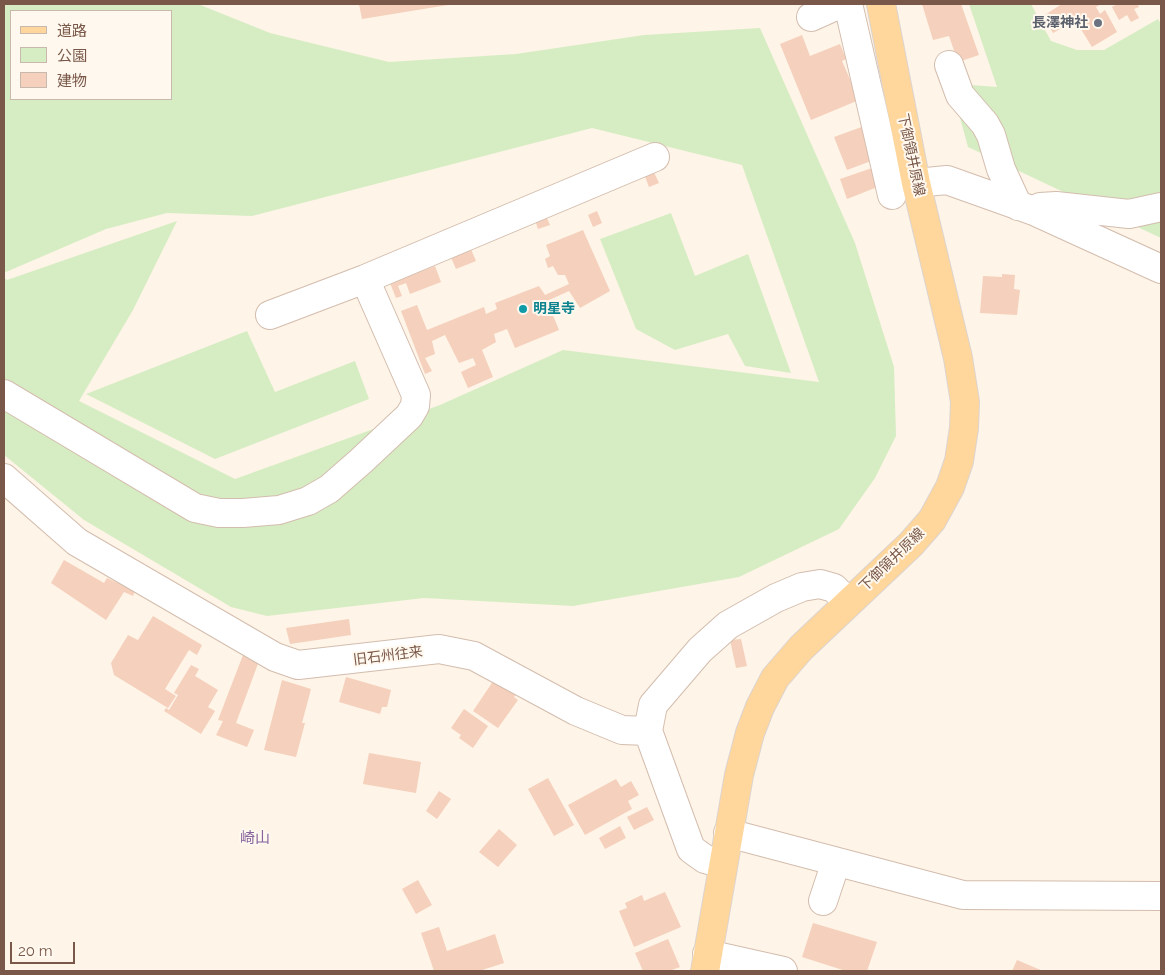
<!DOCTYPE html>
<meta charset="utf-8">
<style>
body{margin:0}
#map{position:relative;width:1165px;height:975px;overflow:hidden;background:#fef4e7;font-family:Raleway,"Noto Sans JP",sans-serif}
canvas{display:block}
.frame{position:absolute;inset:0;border:5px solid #795849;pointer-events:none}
.legend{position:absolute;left:10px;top:10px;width:162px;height:90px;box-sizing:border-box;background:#fff8ee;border:1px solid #c9b8ac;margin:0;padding:6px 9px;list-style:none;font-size:15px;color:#795849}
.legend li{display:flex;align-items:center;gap:10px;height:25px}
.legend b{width:25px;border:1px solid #c9b8ac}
.scale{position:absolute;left:10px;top:942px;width:65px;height:22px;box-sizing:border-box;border:2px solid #795849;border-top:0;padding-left:6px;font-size:15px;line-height:18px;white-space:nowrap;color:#795849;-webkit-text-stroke:4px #fff8ee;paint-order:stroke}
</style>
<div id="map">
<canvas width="1165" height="975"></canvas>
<div class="frame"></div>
<ul class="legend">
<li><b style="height:6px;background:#ffd69c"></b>道路</li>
<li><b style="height:14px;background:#d6edc3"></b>公園</li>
<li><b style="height:14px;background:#f5d0bc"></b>建物</li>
</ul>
<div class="scale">20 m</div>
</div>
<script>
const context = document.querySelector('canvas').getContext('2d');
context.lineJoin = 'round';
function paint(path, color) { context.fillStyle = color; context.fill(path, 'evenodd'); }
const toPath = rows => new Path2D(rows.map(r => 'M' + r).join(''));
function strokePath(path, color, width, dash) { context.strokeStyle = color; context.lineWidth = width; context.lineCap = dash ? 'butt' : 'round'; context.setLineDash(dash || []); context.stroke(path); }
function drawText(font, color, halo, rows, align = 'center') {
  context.font = font + ' Raleway,"Noto Sans JP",sans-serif'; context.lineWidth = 4; context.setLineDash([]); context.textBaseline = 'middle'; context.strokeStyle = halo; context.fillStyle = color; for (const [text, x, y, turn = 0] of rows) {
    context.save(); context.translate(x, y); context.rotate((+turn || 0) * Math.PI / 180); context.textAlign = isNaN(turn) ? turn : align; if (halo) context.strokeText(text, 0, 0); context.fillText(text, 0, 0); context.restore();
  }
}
const green = toPath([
 [4,4,198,4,270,33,389,62,516,54,644,35,760,28,855,243,894,367,896,436,875,478,839,529,739,577,573,606,424,598,267,616,231,607,84,520,4,455,4,278,7,280,177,221,133,310,79,401,235,479,440,405,563,350,819,382,742,165,592,128,252,216,167,213,106,229,6,272,4,271],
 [11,11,171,11,171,99,11,99],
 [969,4,1031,4,1051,41,1077,50,1104,50,1158,19,1161,24,1161,238,968,147,954,96,957,84,997,87],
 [671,213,695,276,748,254,791,373,745,366,728,334,675,350,636,329,600,239],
 [247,331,275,392,355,361,369,399,215,459,86,394]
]);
const building = toPath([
 [359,4,448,4,448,5,362,19],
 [922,4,961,4,979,55,958,62,949,36,933,40],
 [1062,4,1101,4,1096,7,1100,14,1105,10,1117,32,1092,47,1079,26,1086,20,1083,16,1053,33,1043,16],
 [1117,4,1138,4,1139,7,1134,9,1139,18,1131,22,1127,15,1119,20,1112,7],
 [802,35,810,56,840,44,846,59,842,61,859,100,811,120,780,44],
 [867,125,879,158,847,170,834,137],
 [878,166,885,184,847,199,840,179],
 [653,170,659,183,649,187,644,174],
 [597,211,602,223,593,227,588,215],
 [546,216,550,225,538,229,535,220],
 [583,230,610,291,580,308,569,291,547,301,559,330,515,348,507,329,494,334,496,342,482,350,493,377,468,388,461,372,476,365,473,358,459,363,445,335,432,341,435,354,425,358,432,371,425,374,401,311,417,305,427,330,484,307,486,314,497,309,495,303,539,286,545,295,569,284,565,275,558,275,553,266,548,268,545,259,550,256,546,245],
 [470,247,476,261,456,269,450,255],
 [435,266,441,282,410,294,406,283,398,286,402,296,396,298,390,283],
 [1002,274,1015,275,1014,289,1020,290,1017,315,980,313,983,276,1002,277],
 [64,560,104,583,107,578,135,591,133,596,124,592,106,620,51,583],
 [153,616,202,645,197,655,189,650,165,689,176,696,168,708,114,675,111,663,128,635,138,640],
 [349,619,351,635,290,644,286,628],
 [741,639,747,666,736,668,730,640],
 [243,655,259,661,236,723,254,730,247,747,216,735,223,721,218,720],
 [191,665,199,669,195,676,218,690,208,707,215,711,201,734,164,711,166,708,169,710,178,695,174,693],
 [346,677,391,690,387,707,382,707,380,714,339,702],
 [496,677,518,691,514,697,518,700,498,728,473,711],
 [282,680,311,689,302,723,305,723,296,757,264,750],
 [464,709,488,726,473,748,459,738,461,735,451,728],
 [369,753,421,762,416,793,363,784],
 [548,778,574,825,554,836,528,789],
 [616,779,621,787,631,781,639,795,628,801,632,809,585,835,568,805],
 [439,791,451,799,437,819,426,811],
 [647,807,654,820,634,830,627,817],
 [620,826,626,838,605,849,599,838],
 [499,829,517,845,498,867,479,852],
 [418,880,432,905,416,914,402,889],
 [665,892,681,927,634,947,619,911,627,908,625,903,642,895,644,901],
 [813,923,877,942,867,971,846,971,802,957],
 [439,927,447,951,495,934,504,963,479,971,434,971,421,933],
 [668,939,680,967,669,971,643,971,635,953],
 [1017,960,1043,971,1012,971]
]);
const minor = toPath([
 [844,4,849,8,892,195],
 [811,17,840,4],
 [949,65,960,95,985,124,991,135,1001,169,1018,206],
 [916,183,947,180,1034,211,1161,269],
 [1034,211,1040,207,1056,206,1129,214,1161,207],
 [270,315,365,279,655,157],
 [4,394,195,508,219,513,243,513,279,510,308,501,329,489,361,461,409,416,415,406,416,395,365,279],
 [4,478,77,542,275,657,298,665,439,649,474,656,576,711,622,730,648,731],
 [728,833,963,895,1161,896],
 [723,864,705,859,691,849,648,731,653,705,700,650,728,625,776,598,802,587,820,584,834,588,848,602],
 [823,901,836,862],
 [707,954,783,971]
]);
const major = toPath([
 [705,971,739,775,750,733,760,707,775,678,801,648,911,544,932,520,950,487,959,461,964,428,965,402,958,358,916,183,881,4]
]);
const markers = [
 [1098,23,5,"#6b7280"],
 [523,309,5,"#0f9aa8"]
];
const worshipNames = [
 ["長澤神社",1088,23]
];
const streetNames = [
 ["下御領井原線",911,155,78],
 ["下御領井原線",892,560,-44],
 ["旧石州往来",388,656,-7]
];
const cultureNames = [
 ["明星寺",533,309]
];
const neighbourhoodNames = [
 ["崎山",255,838]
];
paint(green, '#d6edc3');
paint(building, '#f5d0bc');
strokePath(minor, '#d3bdae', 30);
strokePath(major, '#dcd4d0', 30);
strokePath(minor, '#fff', 28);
strokePath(major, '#ffd69c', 28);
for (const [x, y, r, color] of markers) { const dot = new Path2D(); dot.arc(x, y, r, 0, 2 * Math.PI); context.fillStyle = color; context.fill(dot); strokePath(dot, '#fff8ee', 2); }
drawText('bold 14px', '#5b616d', '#fff8ee', worshipNames, 'right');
drawText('14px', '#795849', '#fff8ee', streetNames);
drawText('bold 14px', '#0d838f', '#fff8ee', cultureNames, 'left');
drawText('15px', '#87649d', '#fff8ee', neighbourhoodNames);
</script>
